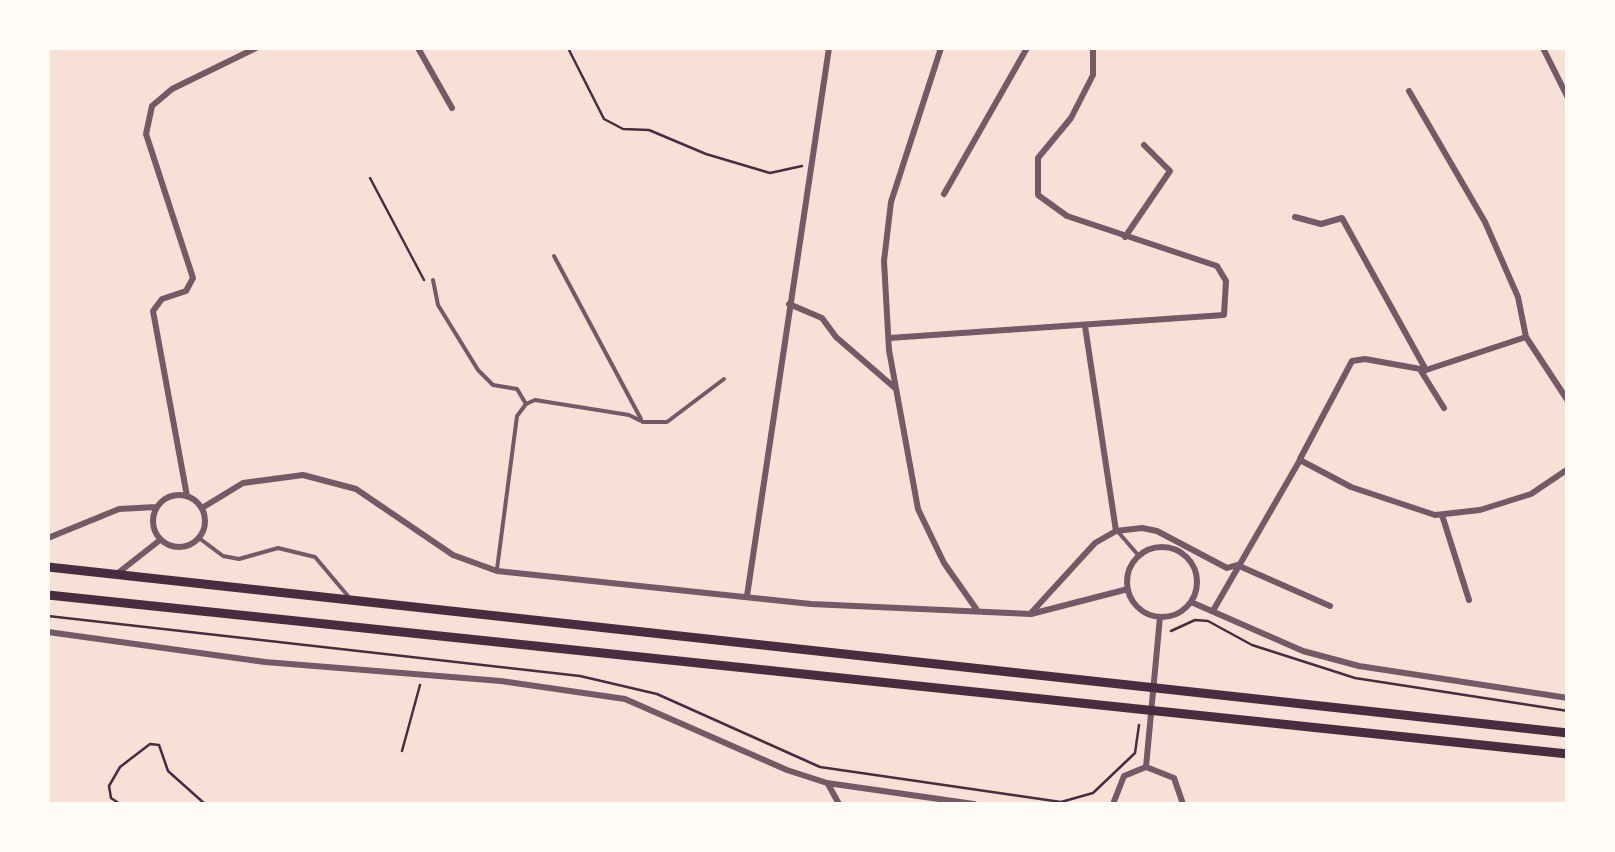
<!DOCTYPE html>
<style>
body{margin:0}
#map{position:relative;width:1615px;height:852px;overflow:hidden;background:#f7e1d7;font-family:"Fira Sans Condensed",sans-serif}
canvas{display:block}
.frame{position:absolute;inset:0;border:50px solid #fffaf5;pointer-events:none}
</style>
<div id="map">
<canvas width="1615" height="852"></canvas>
<div class="frame"></div>
</div>
<script>
const context = document.querySelector('canvas').getContext('2d');
context.lineJoin = 'round';
const toPath = rows => new Path2D(rows.map(r => 'M' + r).join(''));
function strokePath(path, color, width, dash) { context.strokeStyle = color; context.lineWidth = width; context.lineCap = dash ? 'butt' : 'round'; context.setLineDash(dash || []); context.stroke(path); }
const path = toPath([
 [568,48,604,119,623,129,649,130,706,154,770,173,802,166],
 [370,178,424,280],
 [48,616,580,676,657,694,820,767,1061,802,1093,793,1135,753,1139,725],
 [1171,631,1195,620,1208,621,1252,645,1355,678,1568,711],
 [402,751,420,685],
 [120,804,111,798,109,786,120,767,150,744,159,745,168,771,205,804]
]);
const service = toPath([
 [554,256,641,419],
 [433,280,438,305,478,370,493,385,517,389,526,404],
 [526,404,535,400,629,415,643,422,667,422,724,379],
 [1119,533,1139,556],
 [199,538,223,556,239,559,278,548,315,557,348,596],
 [497,569,517,416,526,404]
]);
const minor = toPath([
 [418,48,452,108],
 [941,48,891,202,884,261,889,350,918,509,944,563,977,610],
 [1543,48,1568,98],
 [1409,91,1485,222,1518,297,1526,337,1568,401],
 [944,194,1027,48],
 [1295,217,1321,224,1342,218,1426,370],
 [1125,237,1170,171,1144,145],
 [789,304,822,318,836,337,895,388],
 [1085,326,1116,531],
 [889,338,1224,315,1226,281,1217,266,1067,216,1038,195,1038,158,1071,118,1093,75,1093,48],
 [1421,371,1444,408],
 [1300,459,1352,361,1365,359,1426,370,1526,337],
 '153 521a26 26 0 1 1 52 0a26 26 0 1 1-52 0Z',
 [187,496,153,311,162,299,186,291,193,278,146,134,152,106,172,89,256,48],
 [202,508,243,483,303,475,356,489,453,555,497,571,811,604,1031,614,1128,589],
 [1442,515,1469,600],
 [48,538,119,509,156,507],
 '1127 582a35 35 0 1 1 70 0a35 35 0 1 1-70 0Z',
 [118,573,160,540],
 [747,596,829,48],
 [1191,602,1303,651,1359,666,1568,698],
 [1214,609,1300,460,1351,487,1435,515,1480,510,1531,494,1568,469],
 [1031,613,1095,543,1116,531,1142,528,1157,531,1227,568,1237,565,1330,606],
 [48,632,265,662,501,681,625,699,787,770,827,783,974,804],
 [1146,767,1160,617],
 [828,784,839,804],
 [1113,804,1124,776,1146,767,1174,778,1183,804]
]);
const secondary = toPath([
 [48,567,1568,733],
 [48,595,1568,754]
]);
strokePath(path, '#4a2c40', 2.5);
strokePath(service, '#755966', 4);
strokePath(minor, '#755966', 6);
strokePath(secondary, '#4a2c40', 9);
</script>
